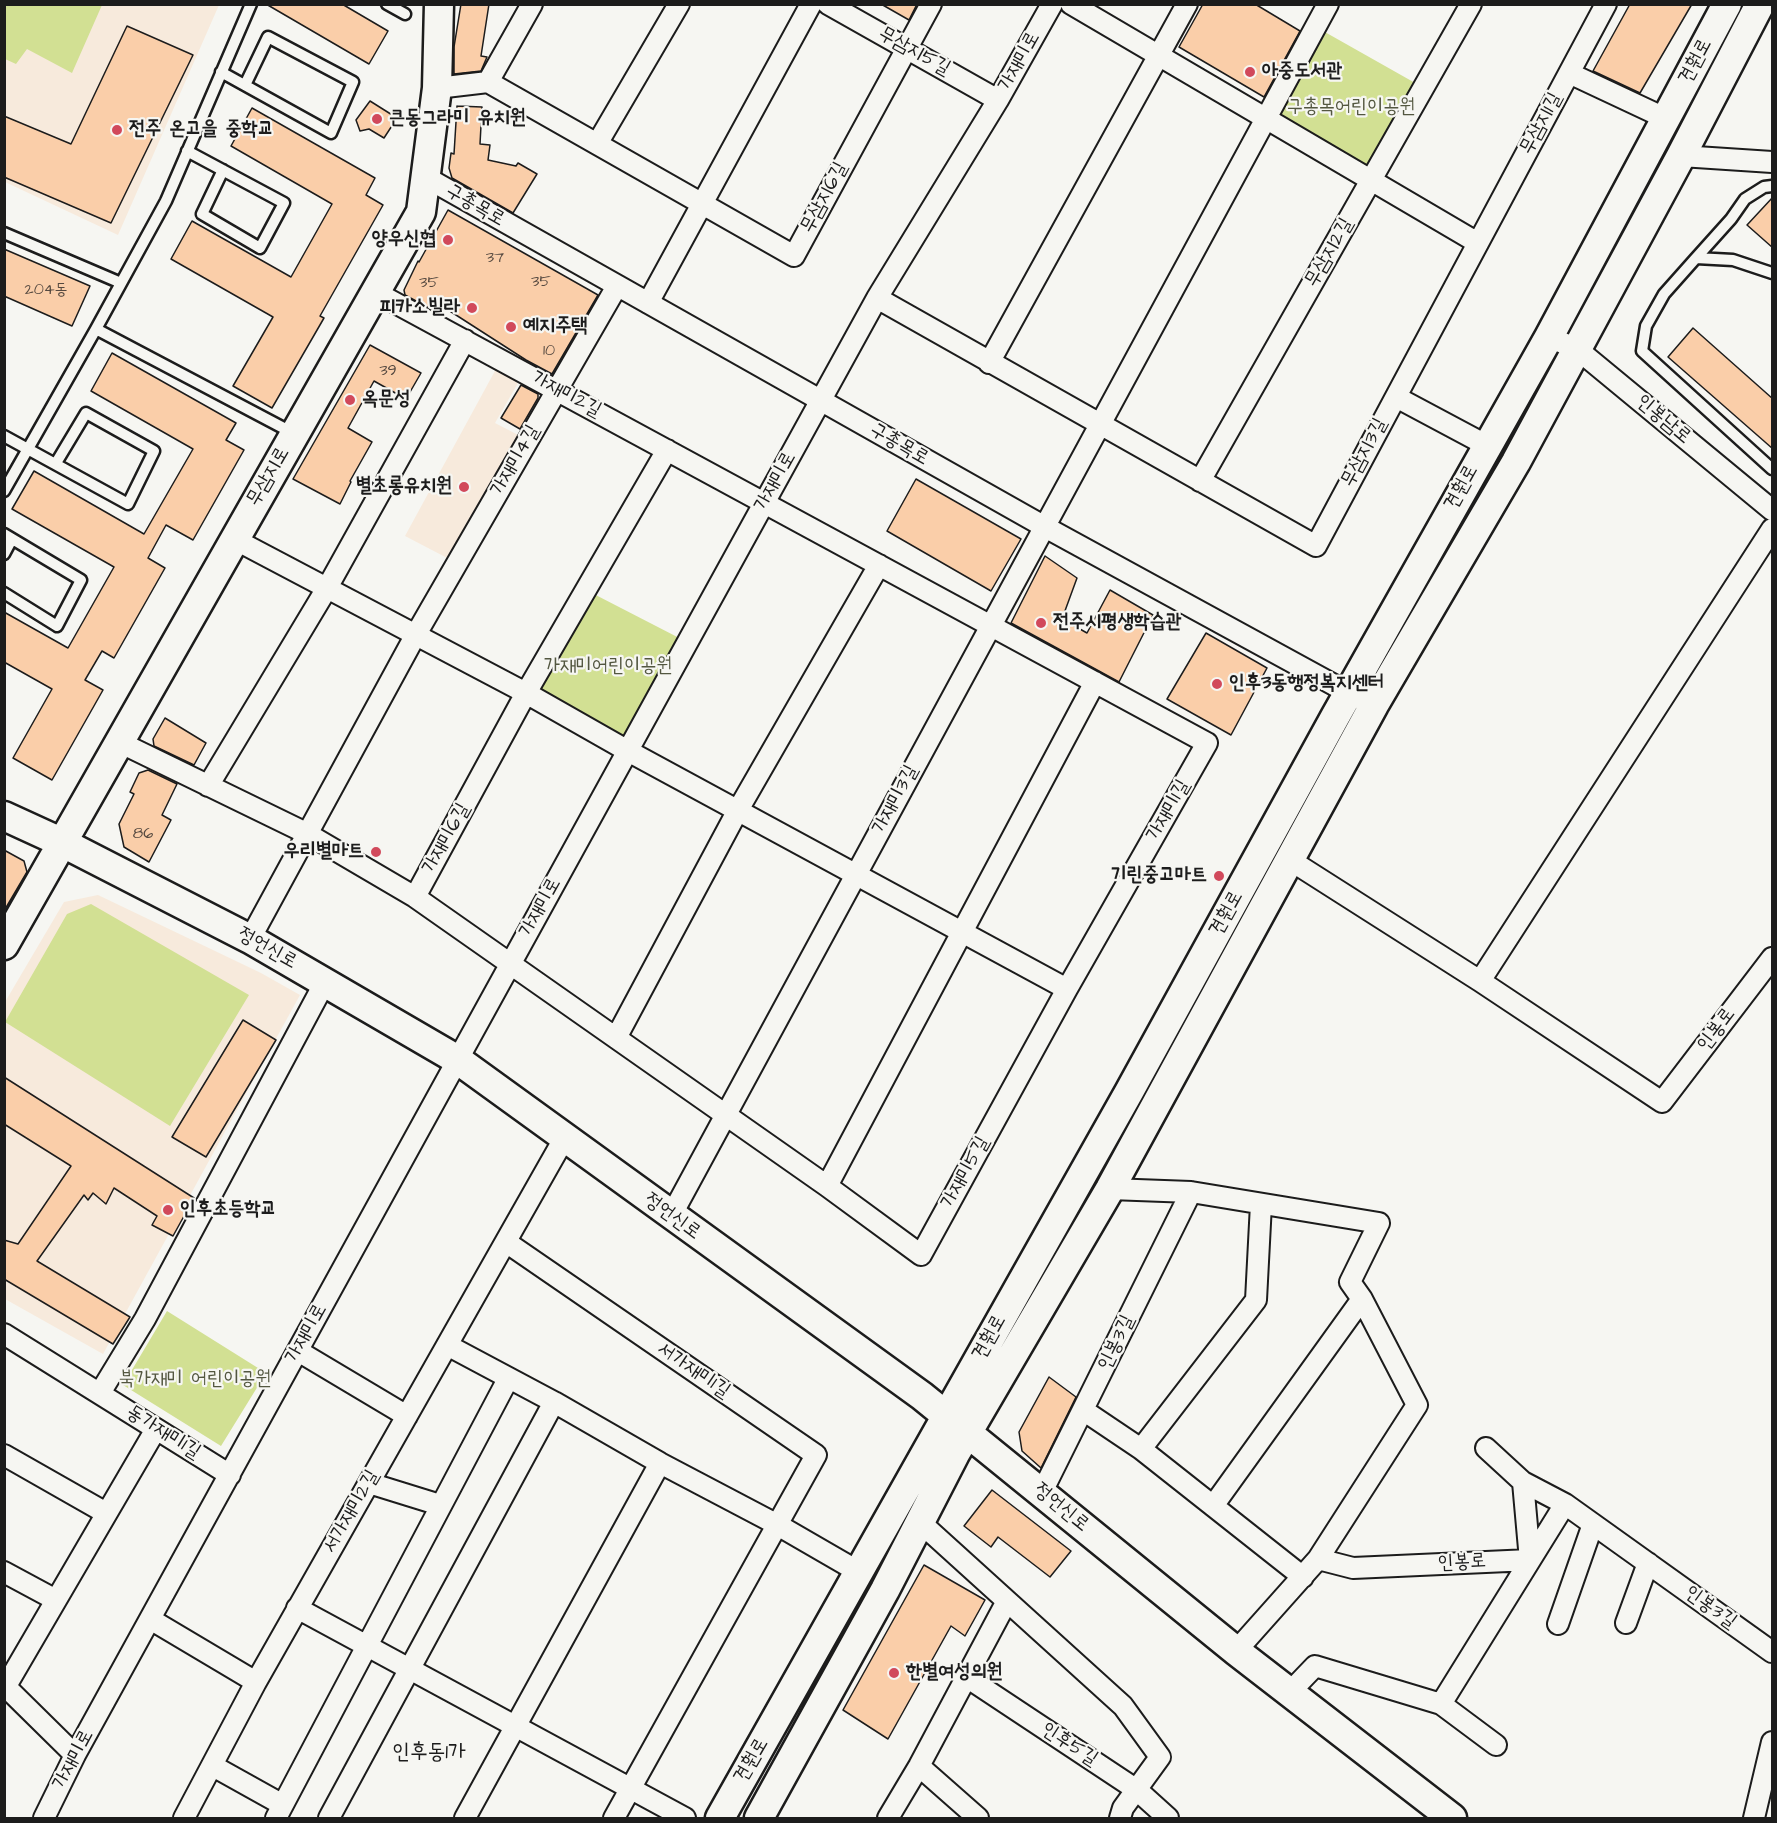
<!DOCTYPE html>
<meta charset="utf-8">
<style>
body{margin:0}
#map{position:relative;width:1777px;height:1823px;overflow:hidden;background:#f6f6f2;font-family:"Architects Daughter",sans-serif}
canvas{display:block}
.frame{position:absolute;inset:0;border:6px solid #1c1c1c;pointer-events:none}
</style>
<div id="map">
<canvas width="1777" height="1823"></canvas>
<div class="frame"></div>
</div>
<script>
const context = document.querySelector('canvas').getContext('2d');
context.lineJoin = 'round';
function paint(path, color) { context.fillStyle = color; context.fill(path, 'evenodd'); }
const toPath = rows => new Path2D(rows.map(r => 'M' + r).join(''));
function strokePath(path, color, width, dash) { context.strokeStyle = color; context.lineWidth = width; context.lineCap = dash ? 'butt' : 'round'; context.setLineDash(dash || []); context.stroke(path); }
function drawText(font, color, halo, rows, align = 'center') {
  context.font = font + ' "Architects Daughter","Poor Story",sans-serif'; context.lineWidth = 4.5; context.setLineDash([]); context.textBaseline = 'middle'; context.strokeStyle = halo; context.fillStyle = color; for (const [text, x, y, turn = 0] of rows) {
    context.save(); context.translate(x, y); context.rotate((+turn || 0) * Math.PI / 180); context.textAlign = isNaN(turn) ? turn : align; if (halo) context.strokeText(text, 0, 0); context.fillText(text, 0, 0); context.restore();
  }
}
const built = toPath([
 [5,5,219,5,118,235,5,182],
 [496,369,518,383,495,423,524,438,453,561,405,536],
 [98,895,261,973,300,995,103,1354,5,1299,5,1002,64,902]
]);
const green = toPath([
 [4,5,5,4,102,5,72,73,27,49,16,64,5,59],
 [1316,27,1424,88,1371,181,1266,119],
 [586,590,687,642,628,751,526,693],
 [91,904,249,995,170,1126,5,1022,67,914],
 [167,1311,266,1373,221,1446,123,1385]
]);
const building = toPath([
 [266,4,342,4,388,31,369,64,266,4],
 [461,4,489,4,481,56,487,57,481,71,454,74,454,47,461,4],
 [881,4,917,4,909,20,881,4],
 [1203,4,1255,4,1300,31,1264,97,1179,47,1203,4],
 [1630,4,1692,4,1640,93,1593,71,1630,4],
 [127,26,193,55,111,223,4,177,4,116,71,144,127,26],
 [370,101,397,118,384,138,369,129,360,131,356,120,370,101],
 [457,106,482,107,480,144,490,145,488,160,516,166,518,163,537,174,513,213,452,178,449,168,451,153,454,154,457,106],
 [252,108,375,178,366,195,383,205,320,316,324,318,272,408,233,386,273,317,171,259,192,221,291,277,332,204,231,146,252,108],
 [1773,197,1773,248,1747,225,1773,197],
 [448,210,598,295,552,374,526,360,442,306,438,313,405,295,404,290,418,261,419,262,448,210],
 [4,249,90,286,72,326,4,296,4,249],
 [1693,328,1773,399,1773,449,1668,357,1693,328],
 [370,345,421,373,406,399,374,381,348,428,372,442,350,481,351,482,340,504,293,479,370,345],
 [112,353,236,423,226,440,244,450,193,540,166,525,148,558,165,568,114,658,102,651,85,680,103,690,52,780,13,758,52,689,4,662,4,612,68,648,114,567,12,509,34,471,144,534,193,449,91,391,112,353],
 [521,385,538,394,538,398,520,429,501,418,521,385],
 [916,479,1021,539,991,591,887,531,916,479],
 [1045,556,1077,578,1062,619,1087,633,1110,590,1153,615,1119,682,1011,623,1045,556],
 [1206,633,1267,668,1231,735,1167,699,1206,633],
 [165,718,206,743,194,765,154,746,153,739,165,718],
 [148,770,177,784,162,815,171,820,149,862,124,847,119,824,134,794,130,792,139,773,148,770],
 [4,850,24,861,27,872,4,911,4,850],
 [243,1020,276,1040,206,1157,172,1137,243,1020],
 [4,1077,194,1198,173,1236,152,1225,157,1216,114,1188,106,1204,93,1193,88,1200,84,1195,37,1261,130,1317,113,1344,4,1279,4,1240,18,1244,71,1166,4,1124,4,1077],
 [1049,1377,1076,1397,1041,1468,1022,1451,1019,1432,1049,1377],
 [992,1490,1071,1551,1050,1577,998,1537,991,1547,964,1526,992,1490],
 [924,1565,985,1600,965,1636,951,1626,888,1739,843,1710,924,1565]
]);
const lane = toPath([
 [387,4,405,14],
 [221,72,331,133,353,82,268,37,245,85],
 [187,151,284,203,260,248,202,214,223,170],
 [4,233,121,283],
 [1696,258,1731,219,1745,199,1764,187,1772,186],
 [1772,273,1733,260,1696,258,1664,294,1646,326,1642,351,1772,469],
 [96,329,293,433],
 [4,436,128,504,154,451,86,413,56,463],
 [4,491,96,329,166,201,251,4],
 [4,534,81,580,57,626,4,593],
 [4,554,12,539]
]);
const street = toPath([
 [828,4,998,100],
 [1071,4,1478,243],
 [1569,73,1667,119],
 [488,82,532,4],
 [437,88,488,82,794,256,931,4],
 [597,144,679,4],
 [1681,156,1772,162],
 [427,178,1045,527,1358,698],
 [877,298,1316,546,1606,4],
 [648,303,811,4],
 [1549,337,1577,349,1772,510],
 [989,363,1187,4],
 [1396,397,1486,445],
 [1200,481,1471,4],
 [234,539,526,693,628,751,1067,989],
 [119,742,306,833,415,897,827,1186,921,1255,1067,989,1207,743,375,292],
 [208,786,327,588,465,340],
 [1290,860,1480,981,1662,1102,1772,958],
 [415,897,526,693,667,450],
 [250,939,415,636,617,286],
 [1480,981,1772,529],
 [616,1038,738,810,879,565],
 [827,1186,1095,682],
 [1110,1189,1191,1192,1379,1223,1350,1282,1362,1299,1417,1405,1318,1559,1236,1651],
 [671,1216,1328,4],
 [506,1242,816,1455,614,1818],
 [4,1334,230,1475],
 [447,1345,554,1402,660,1463,776,1524,859,1572],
 [298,1351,407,1416],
 [100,1393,145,1319,325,982],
 [1083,1410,1141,1449,1303,1577],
 [1486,1448,1523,1482,1565,1504,1772,1652],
 [1141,1449,1256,1300,1261,1204],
 [4,1455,106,1513],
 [369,1483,440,1505],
 [1042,1492,1191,1192],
 [1213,1506,1362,1299],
 [921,1523,1123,1706,1160,1757,1123,1808,1120,1818],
 [1318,1559,1353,1568,1530,1560,1523,1482],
 [4,1572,56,1600],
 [297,1608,685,1818],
 [150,1619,256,1682],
 [1626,1623,1648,1563],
 [1558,1624,1593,1524],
 [965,1676,1137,1790,1168,1818],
 [4,1685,75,1755],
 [6,1686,156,1429],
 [1290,1692,1315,1666,1441,1704,1496,1745],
 [1441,1704,1565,1504],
 [213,1766,283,1805],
 [919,1766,978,1818],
 [44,1818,75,1755,877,298,998,100,1052,4],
 [184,1818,256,1682,565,1137],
 [276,1818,508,1379],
 [329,1818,554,1402],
 [465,1818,660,1463],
 [888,1818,919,1766,1007,1601],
 [1754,1818,1772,1742]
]);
const secondary = toPath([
 [4,816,63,843,250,939,458,1060,922,1396,1236,1651,1452,1818],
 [4,945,421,212,437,88,439,4],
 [720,1818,1129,1092,1335,717,1549,337,1727,4],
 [759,1818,885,1590,955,1454,1110,1189,1374,705,1516,462,1681,156,1760,4]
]);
const markers = [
 [1250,72,6,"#d1495b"],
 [377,119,6,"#d1495b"],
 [117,130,6,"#d1495b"],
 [448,240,6,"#d1495b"],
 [472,308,6,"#d1495b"],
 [511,327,6,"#d1495b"],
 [350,400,6,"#d1495b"],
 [464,487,6,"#d1495b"],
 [1041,623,6,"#d1495b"],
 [1217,684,6,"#d1495b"],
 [376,852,6,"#d1495b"],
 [1219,876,6,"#d1495b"],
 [168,1210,6,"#d1495b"],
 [894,1673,6,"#d1495b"]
];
const numberNames = [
 ["37",495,259],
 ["35",541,283],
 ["35",429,284],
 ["204동",46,291],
 ["10",549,352],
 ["39",388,372],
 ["86",143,835]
];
const streetNames = [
 ["무삼지5길",914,52,29],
 ["가재미로",1020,62,-61],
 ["견훤로",1696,62,-62],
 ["무삼지1길",1542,124,-62],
 ["무삼지6길",825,198,-62],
 ["구총목로",475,206,30],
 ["무삼지2길",1330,253,-60],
 ["가재미2길",566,395,28],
 ["인봉남로",1663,420,40],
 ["구총목로",899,445,30],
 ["무삼지3길",1365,453,-62],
 ["가재미4길",516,461,-60],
 ["무삼지로",269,477,-60],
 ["가재미로",776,482,-61],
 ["견훤로",1462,488,-61],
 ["가재미3길",896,800,-62],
 ["가재미1길",1169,811,-60],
 ["가재미6길",447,839,-61],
 ["가재미로",541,908,-61],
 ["견훤로",1227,914,-61],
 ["정언신로",267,949,29],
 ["인봉로",1717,1030,-53],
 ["가재미5길",966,1173,-61],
 ["정언신로",672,1217,36],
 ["가재미로",307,1334,-61],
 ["견훤로",990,1338,-61],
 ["인봉3길",1117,1343,-64],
 ["서가재미1길",693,1371,34],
 ["동가재미1길",163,1433,32],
 ["정언신로",1061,1508,39],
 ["서가재미2길",352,1512,-60],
 ["인봉로",1462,1563,-3],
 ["인봉3길",1710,1608,36],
 ["인후5길",1069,1745,33],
 ["가재미로",74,1760,-62],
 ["견훤로",752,1761,-60]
];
const poiNames = [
 ["아중도서관",1262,72],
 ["큰동그라미 유치원",389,119],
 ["전주 온고을 중학교",129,130],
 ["양우신협",436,240,"right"],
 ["피카소빌라",460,308,"right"],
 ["예지주택",523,327],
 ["옥문성",362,400],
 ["별초롱유치원",452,487,"right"],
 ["전주시평생학습관",1053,623],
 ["인후3동행정복지센터",1229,684],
 ["우리별마트",364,852,"right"],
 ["기린중고마트",1207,876,"right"],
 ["인후초등학교",180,1210],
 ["한별여성의원",906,1673]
];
const parkNames = [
 ["구총목어린이공원",1351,108],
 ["가재미어린이공원",608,667],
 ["북가재미 어린이공원",195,1380]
];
const quarterNames = [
 ["인후동1가",429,1753]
];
paint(built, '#f7eadc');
paint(green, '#d2e093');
paint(building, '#facea9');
strokePath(building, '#1c1c1c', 1.5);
strokePath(lane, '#1c1c1c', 15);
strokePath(street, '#1c1c1c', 24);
strokePath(secondary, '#1c1c1c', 33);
strokePath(lane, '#f6f6f2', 10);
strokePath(street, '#f6f6f2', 20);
strokePath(secondary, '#f6f6f2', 28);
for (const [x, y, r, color] of markers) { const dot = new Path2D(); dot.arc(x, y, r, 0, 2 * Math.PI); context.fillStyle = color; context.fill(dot); strokePath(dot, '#f6f6f2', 2); }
drawText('16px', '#54483f', null, numberNames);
drawText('20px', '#1c1c1c', '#f6f6f2', streetNames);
drawText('bold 20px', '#1c1c1c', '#f6f6f2', poiNames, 'left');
drawText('20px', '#535740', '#f6f6f2', parkNames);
drawText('22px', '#1c1c1c', '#f6f6f2', quarterNames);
</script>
